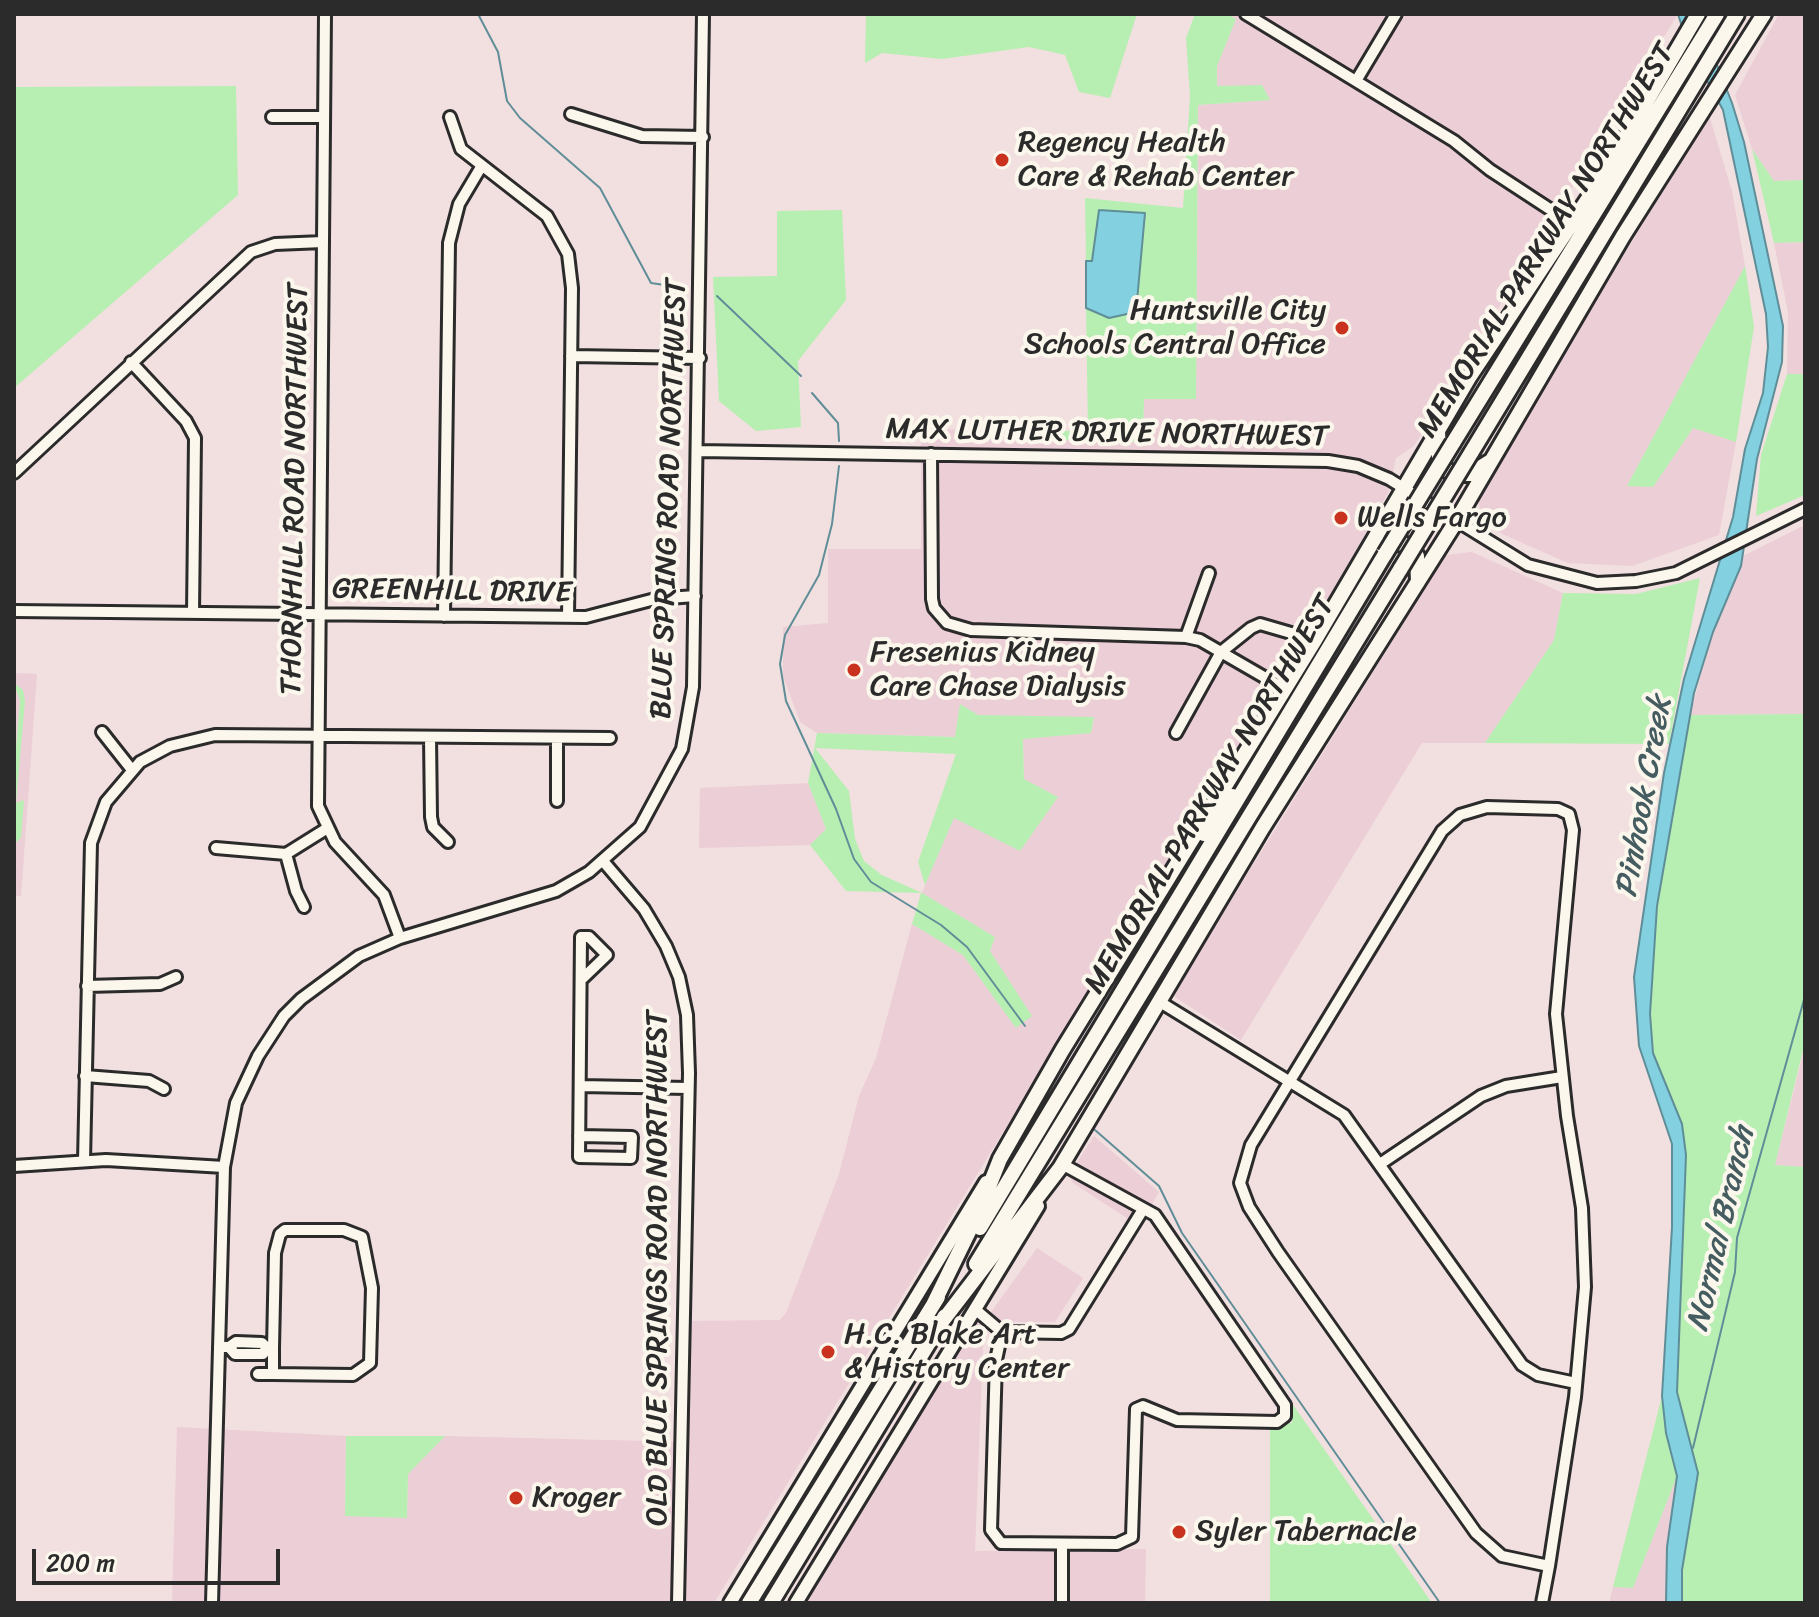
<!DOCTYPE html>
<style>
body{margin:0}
#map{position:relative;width:1819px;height:1617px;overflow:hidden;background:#f2dfdf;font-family:Sriracha,sans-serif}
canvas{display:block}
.frame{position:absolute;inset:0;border:16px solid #2b2b2b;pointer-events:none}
.scale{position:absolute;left:32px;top:1549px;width:248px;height:36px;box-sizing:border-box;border:4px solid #2b2b2b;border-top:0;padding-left:10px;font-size:24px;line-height:28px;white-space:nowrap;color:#2b2b2b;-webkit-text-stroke:6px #fbf7ec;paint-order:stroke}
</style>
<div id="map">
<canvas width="1819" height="1617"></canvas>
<div class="frame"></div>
<div class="scale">200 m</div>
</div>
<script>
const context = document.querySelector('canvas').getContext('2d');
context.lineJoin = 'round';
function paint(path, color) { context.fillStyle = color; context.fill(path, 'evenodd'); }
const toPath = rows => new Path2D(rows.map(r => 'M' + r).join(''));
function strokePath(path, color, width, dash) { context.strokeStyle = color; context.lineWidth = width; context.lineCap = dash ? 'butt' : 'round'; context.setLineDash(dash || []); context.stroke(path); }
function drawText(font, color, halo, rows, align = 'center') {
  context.font = font + ' Sriracha,sans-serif'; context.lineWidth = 8; context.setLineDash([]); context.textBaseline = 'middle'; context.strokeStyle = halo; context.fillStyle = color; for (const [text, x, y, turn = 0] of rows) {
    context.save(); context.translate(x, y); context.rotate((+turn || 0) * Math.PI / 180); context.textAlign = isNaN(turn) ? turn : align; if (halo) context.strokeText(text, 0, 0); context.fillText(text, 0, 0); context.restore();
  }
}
const built = toPath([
 [1227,14,1678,14,1414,446,1396,458,1389,491,1315,624,714,1603,172,1603,177,1427,346,1436,345,1516,407,1517,408,1474,445,1436,687,1442,691,1321,780,1320,786,1313,839,1174,859,1096,876,1058,912,924,963,955,1016,1028,990,951,995,937,922,893,953,818,1024,779,1023,738,1091,733,1094,718,978,715,960,705,955,737,817,733,800,722,783,676,783,627,828,623,828,549,921,549,921,429,1061,431,1061,440,1143,442,1144,398,1196,399,1198,105,1270,100,1262,86,1217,86,1217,66,1236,19],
 [1779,14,1805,14,1805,180,1774,181,1752,149,1735,95],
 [1709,115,1732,191,1745,266,1627,486,1653,486,1693,428,1736,442,1719,535,1632,566,1568,563,1502,534,1481,518,1478,495],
 [1805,242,1805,374,1787,374,1788,312,1774,243],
 [1805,525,1805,714,1690,715,1713,632,1743,556],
 [1472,552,1563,593,1554,640,1485,743,1422,743,1241,1040,1172,995,1446,555],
 [14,673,37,674,21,896,14,896],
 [808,783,826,829,810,845,699,848,700,788],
 [1805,1042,1805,1167,1775,1165,1801,1062],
 [1094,1136,1159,1192,1139,1226,1073,1183,1069,1175],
 [1037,1248,1083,1278,1055,1322,984,1322,975,1551,1146,1549,1145,1603,804,1603,975,1321,984,1322],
 [1677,1476,1667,1547,1666,1603,1609,1603,1613,1587,1633,1588]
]);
const green = toPath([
 [866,14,1137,14,1110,98,1079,92,1065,55,1029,47,942,59,882,53,865,63],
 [1195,14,1227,14,1236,19,1217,66,1217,86,1262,85,1270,100,1198,105,1196,399,1144,399,1143,442,1061,440,1061,431,1088,431,1086,308,1109,318,1092,262,1086,261,1085,198,1183,208,1190,96,1186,38],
 [236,86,238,195,14,388,14,87],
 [1752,149,1774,181,1805,180,1805,242,1774,243],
 [842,210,846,300,798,361,801,427,756,431,719,401,713,277,777,276,777,211],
 [1745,266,1754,327,1736,442,1693,428,1653,487,1627,486],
 [1787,374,1805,374,1805,495,1756,516,1761,455],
 [1700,578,1669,744,1485,743,1554,640,1563,593,1636,594],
 [14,683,23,690,25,701,16,803,24,800,21,838,14,844,14,772,20,701],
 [960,704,978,715,1094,717,1091,733,1023,739,1024,779,1058,797,1020,851,954,818,925,885,918,862,956,754,815,748,849,791,855,839,864,861,882,875,922,893,995,937,990,951,1032,1016,1016,1028,963,955,912,924,921,893,846,891,810,845,826,829,808,783,817,733,955,737],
 [1805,714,1805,1042,1775,1165,1805,1167,1805,1603,1682,1603,1682,1570,1698,1473,1677,1392,1686,1155,1653,1053,1650,1014,1657,906,1690,715],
 [1662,1396,1666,1433,1677,1476,1633,1588,1613,1587],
 [1291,1402,1432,1603,1270,1603,1270,1425,1292,1423],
 [346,1436,445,1436,408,1474,407,1518,345,1516]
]);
const water = toPath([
 [1678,14,1697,14,1732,103,1744,142,1783,326,1782,362,1757,459,1741,566,1713,632,1694,693,1657,906,1650,1014,1653,1053,1682,1124,1686,1155,1677,1392,1698,1473,1682,1570,1682,1603,1666,1603,1667,1547,1677,1476,1666,1433,1662,1396,1672,1227,1672,1144,1639,1046,1634,977,1664,773,1684,679,1733,517,1745,449,1763,393,1768,347,1766,314,1723,110,1688,46,1678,14],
 [1099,210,1145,213,1136,312,1109,318,1086,308,1086,261,1092,261,1099,210]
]);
const stream = toPath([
 [478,14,498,52,507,101,520,118,600,188,651,283,685,288],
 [717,296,801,376],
 [812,393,838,423,839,441],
 [839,466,832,524,819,575,785,635,780,664,786,701,836,809,854,859,871,882,941,925,967,947,1025,1026],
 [1095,1130,1159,1186,1182,1233,1440,1603],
 [1693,1448,1735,1272,1737,1238,1805,996]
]);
const minor = toPath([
 [325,14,318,806,335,842,384,895,400,938],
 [1246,14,1454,141,1490,170,1571,223],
 [1356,81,1396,14],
 [571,114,642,136,703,137],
 [272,117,324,117],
 [450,117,461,149,547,216,568,254,572,288,568,617],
 [571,356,700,358],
 [131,362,186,421,195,438,193,613],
 [699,451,1328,461,1358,466,1389,479,1528,565,1597,583,1636,581,1676,573,1805,509],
 [931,454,932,599,934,608,947,623,971,630,1186,637,1200,640,1283,688],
 [14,473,251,252,275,244,323,242],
 [14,611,586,617,655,599,695,596],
 [444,616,449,243,459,204,481,167],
 [1186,637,1209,573],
 [102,732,132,770],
 [1176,733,1221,652,1251,628,1260,624,1315,640],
 [430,737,431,817,433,827,448,842],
 [557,738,557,801],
 [216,848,286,854,326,829],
 [286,854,296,891,304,907],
 [603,861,644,909,666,946,679,977,687,1015,689,1073,678,1603],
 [87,986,160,984,176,977],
 [1160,1002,1344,1115,1522,1365,1538,1375,1576,1383],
 [85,1076,149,1081,164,1089],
 [580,1086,688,1088],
 [579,1136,632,1137,631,1158,579,1157,581,937,589,937,607,955,583,978],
 [84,1161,91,843,106,802,140,762,170,746,215,735,610,738],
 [1380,1164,1481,1096,1506,1086,1562,1077],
 [14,1166,106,1160,224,1167],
 [976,1310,1002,1332],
 [1002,1332,996,1360,991,1530,1001,1543,1117,1544,1132,1537,1136,1409,1143,1406,1177,1420,1277,1422,1285,1416,1285,1405,1155,1215,1062,1164],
 [1002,1332,1061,1333,1069,1329,1142,1211],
 [219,1347,229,1347,236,1342,262,1343,267,1348,263,1354,235,1354,229,1347],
 [267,1348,273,1348,275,1253,280,1234,285,1230,344,1230,362,1237,372,1288,370,1363,353,1375,273,1374,273,1348],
 [258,1374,273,1374],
 [1062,1544,1062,1603],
 [212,1603,224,1167,236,1103,258,1056,284,1016,301,999,359,956,400,938,556,891,589,872,640,827,682,749,693,687,703,14],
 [1542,1603,1549,1566,1575,1397,1585,1287,1582,1208,1567,1116,1556,1014,1573,830,1569,814,1558,809,1487,807,1460,815,1442,831,1251,1145,1240,1183,1249,1207,1278,1252,1476,1533,1502,1556,1549,1566]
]);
const major = toPath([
 [730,1603,986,1182],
 [796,1603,1038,1206]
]);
const highway = toPath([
 [1438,430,1439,458,1445,469,1454,474,1470,474,1491,461],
 [1453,443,1717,14],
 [1471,453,1737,14],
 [1382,545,1400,543,1409,546,1417,556,1418,582],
 [1204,834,1232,796],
 [980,1228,1385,554],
 [976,1264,1401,568],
 [933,1305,981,1207,1000,1159,1063,1049,1315,640,1470,376,1600,181,1698,14],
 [941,1323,1060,1168,1263,827,1455,523,1623,236,1764,14],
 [749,1603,938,1297],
 [771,1603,945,1316]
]);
const highwayBridge = toPath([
 [1385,554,1453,443],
 [1401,568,1471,453]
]);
const markers = [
 [1002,160,8,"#c8321e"],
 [1342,328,8,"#c8321e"],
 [1341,518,8,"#c8321e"],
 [854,670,8,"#c8321e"],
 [828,1352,8,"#c8321e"],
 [516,1498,8,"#c8321e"],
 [1179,1532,8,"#c8321e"]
];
const poiNames = [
 ["Regency Health",1018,143],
 ["Care & Rehab Center",1018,177],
 ["Huntsville City",1326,311,"right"],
 ["Schools Central Office",1326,345,"right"],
 ["Wells Fargo",1357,518],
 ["Fresenius Kidney",870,653],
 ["Care Chase Dialysis",870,687],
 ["H.C. Blake Art",844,1335],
 ["& History Center",844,1369],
 ["Kroger",532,1498],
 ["Syler Tabernacle",1195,1532]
];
const streetNames = [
 ["MEMORIAL PARKWAY NORTHWEST",1547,241,-58],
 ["MAX LUTHER DRIVE NORTHWEST",1107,434,1],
 ["THORNHILL ROAD NORTHWEST",296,489,-89],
 ["BLUE SPRING ROAD NORTHWEST",670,499,-88],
 ["GREENHILL DRIVE",452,592,1],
 ["MEMORIAL PARKWAY NORTHWEST",1211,795,-59],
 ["OLD BLUE SPRINGS ROAD NORTHWEST",658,1268,-90]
];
const waterNames = [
 ["Pinhook Creek",1645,797,-80],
 ["Normal Branch",1722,1229,-77]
];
paint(built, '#ecced6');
paint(green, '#b7efb2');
paint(water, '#82d0e0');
strokePath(water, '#5f8e98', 2);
strokePath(stream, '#5f8e98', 2);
strokePath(minor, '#2b2b2b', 16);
strokePath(major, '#2b2b2b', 18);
strokePath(highway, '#2b2b2b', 20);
strokePath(minor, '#fbf7ec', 10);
strokePath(major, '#fbf7ec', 12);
strokePath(highway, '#fbf7ec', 14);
strokePath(highwayBridge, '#2b2b2b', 20, []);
strokePath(highwayBridge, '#fbf7ec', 14);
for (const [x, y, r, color] of markers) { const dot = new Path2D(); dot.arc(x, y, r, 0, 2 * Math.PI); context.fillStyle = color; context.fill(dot); strokePath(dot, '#fbf7ec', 3); }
drawText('30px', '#2b2b2b', '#fbf7ec', poiNames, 'left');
drawText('30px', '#2b2b2b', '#fbf7ec', streetNames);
drawText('italic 32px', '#455d61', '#fbf7ec', waterNames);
</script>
